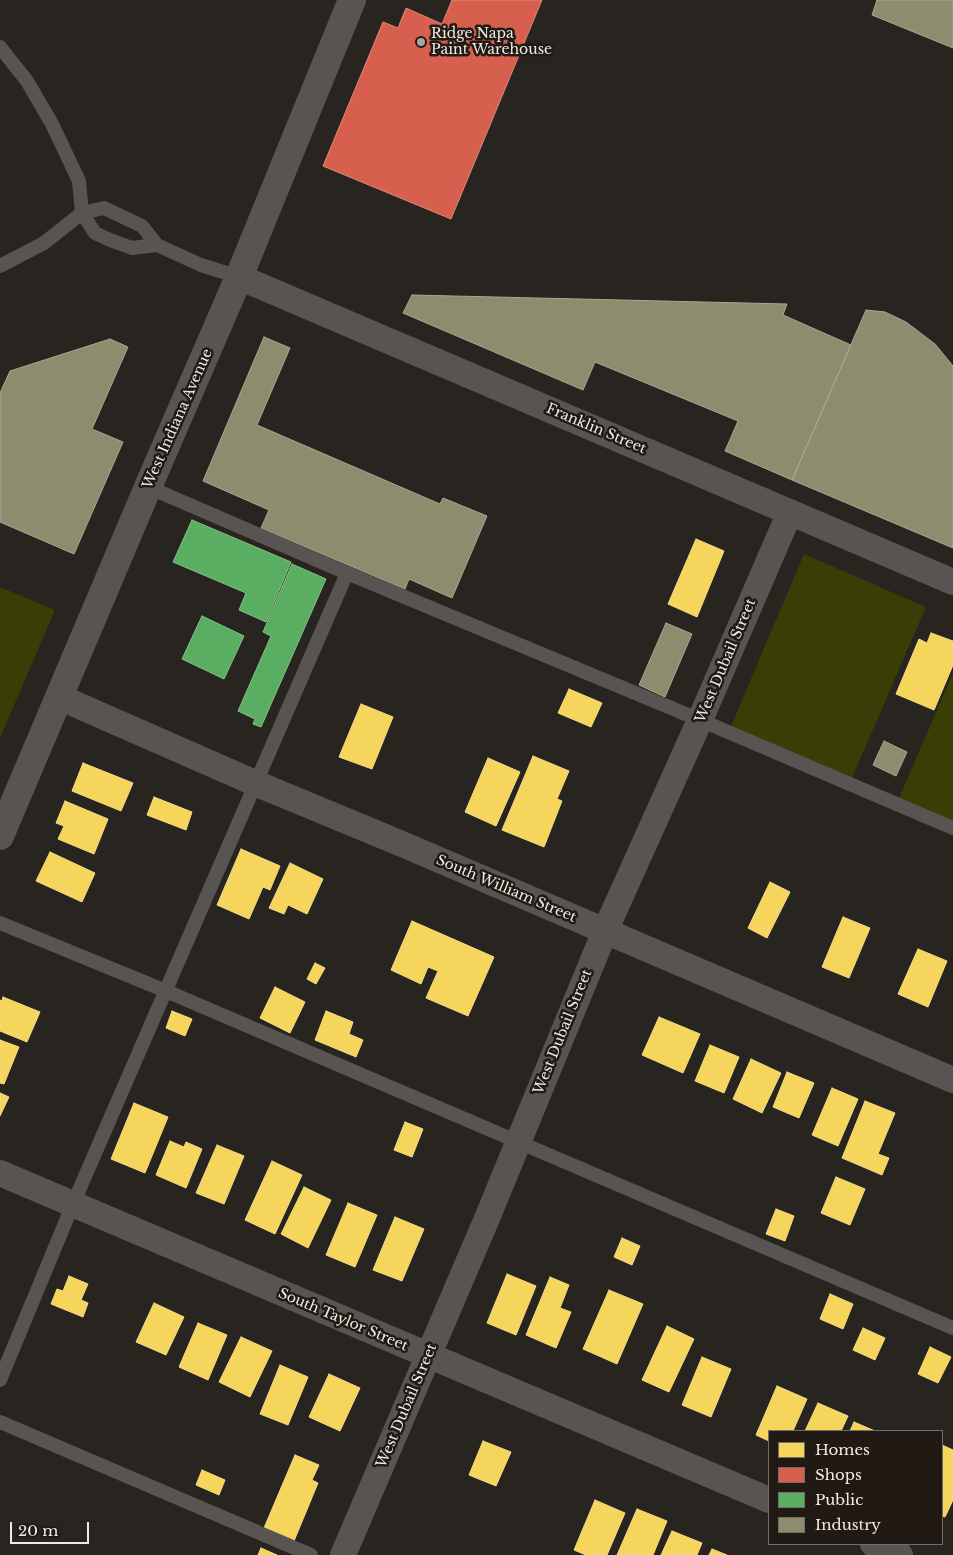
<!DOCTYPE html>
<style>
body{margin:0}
#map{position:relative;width:953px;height:1555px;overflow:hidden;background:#282420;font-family:"Libre Baskerville",serif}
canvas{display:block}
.legend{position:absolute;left:768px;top:1430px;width:175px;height:115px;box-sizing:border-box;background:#211a14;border:1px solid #746d68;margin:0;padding:6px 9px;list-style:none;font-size:15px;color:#f0eae6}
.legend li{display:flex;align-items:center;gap:10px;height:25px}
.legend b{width:25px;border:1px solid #746d68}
.scale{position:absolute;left:10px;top:1522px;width:79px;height:22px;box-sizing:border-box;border:2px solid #f0eae6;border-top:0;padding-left:6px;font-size:15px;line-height:18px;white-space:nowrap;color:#f0eae6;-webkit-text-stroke:4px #211a14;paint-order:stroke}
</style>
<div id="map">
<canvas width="953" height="1555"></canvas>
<ul class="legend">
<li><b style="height:14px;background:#f6d55c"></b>Homes</li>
<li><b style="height:14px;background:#d6604d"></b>Shops</li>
<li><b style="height:14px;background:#5aae61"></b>Public</li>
<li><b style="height:14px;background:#8c8c6e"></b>Industry</li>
</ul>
<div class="scale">20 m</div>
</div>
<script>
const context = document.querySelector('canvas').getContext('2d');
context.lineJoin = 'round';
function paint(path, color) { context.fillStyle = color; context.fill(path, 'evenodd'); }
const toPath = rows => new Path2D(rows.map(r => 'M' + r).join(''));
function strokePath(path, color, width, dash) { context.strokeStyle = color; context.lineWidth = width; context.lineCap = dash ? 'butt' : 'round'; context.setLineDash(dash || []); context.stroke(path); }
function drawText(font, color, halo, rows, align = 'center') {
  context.font = font + ' "Libre Baskerville",serif'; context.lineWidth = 5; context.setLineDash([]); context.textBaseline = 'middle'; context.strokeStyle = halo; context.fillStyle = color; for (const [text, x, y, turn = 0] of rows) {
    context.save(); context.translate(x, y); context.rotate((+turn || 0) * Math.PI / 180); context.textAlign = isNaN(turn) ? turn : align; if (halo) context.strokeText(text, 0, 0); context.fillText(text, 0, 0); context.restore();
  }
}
const green = toPath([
 [804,554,926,607,852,778,731,726],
 [0,587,55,610,0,738],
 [953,673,953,822,899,798]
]);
const homes = toPath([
 [696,539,724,551,697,617,668,604,696,539],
 [931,633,953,641,953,665,934,710,896,694,919,639,927,643,931,633],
 [569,689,602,703,591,727,558,713,569,689],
 [361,704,393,717,372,769,339,757,361,704],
 [533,756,569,771,557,799,562,801,544,847,502,830,533,756],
 [488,758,520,772,496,826,465,812,488,758],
 [83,763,133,783,121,811,72,791,83,763],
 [154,797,192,812,186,830,147,815,154,797],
 [65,801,108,819,94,854,58,839,64,826,56,823,65,801],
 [241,849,280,866,270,890,263,887,249,919,217,905,241,849],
 [50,852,95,873,82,902,36,881,50,852],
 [290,863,323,879,307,914,288,905,284,914,269,908,290,863],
 [770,882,790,892,767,938,748,928,770,882],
 [843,917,870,928,849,978,822,967,843,917],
 [412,921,494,957,468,1016,426,998,438,971,428,967,421,984,391,970,412,921],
 [918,949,947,961,928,1007,898,994,918,949],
 [315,963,325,968,316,984,307,979,315,963],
 [275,987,305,1002,290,1033,260,1018,275,987],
 [3,997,40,1012,27,1042,0,1031,0,1000,2,1001,3,997],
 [172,1011,192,1019,185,1036,166,1028,172,1011],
 [326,1011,353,1022,349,1034,363,1040,356,1057,315,1040,326,1011],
 [659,1017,700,1034,683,1073,642,1055,659,1017],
 [0,1040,19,1047,4,1084,0,1083,0,1040],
 [710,1045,739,1057,724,1093,695,1081,710,1045],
 [751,1059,781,1073,762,1113,733,1099,751,1059],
 [787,1072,814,1083,799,1118,773,1107,787,1072],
 [832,1088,858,1099,838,1146,812,1135,832,1088],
 [0,1093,9,1097,0,1116,0,1093],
 [865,1101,895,1113,878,1154,889,1158,882,1175,842,1158,865,1101],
 [134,1103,168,1117,145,1173,111,1159,134,1103],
 [405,1122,423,1129,412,1157,394,1150,405,1122],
 [170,1141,184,1147,186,1142,202,1149,186,1188,156,1175,170,1141],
 [217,1145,244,1156,224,1204,196,1193,217,1145],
 [272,1161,302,1175,275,1234,245,1220,272,1161],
 [836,1177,865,1189,850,1225,821,1213,836,1177],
 [304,1187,331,1200,308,1248,281,1234,304,1187],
 [348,1203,377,1215,355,1267,326,1255,348,1203],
 [776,1209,794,1216,785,1241,766,1234,776,1209],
 [395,1217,424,1229,402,1281,373,1270,395,1217],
 [622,1238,640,1246,632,1265,614,1257,622,1238],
 [507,1274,536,1286,516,1335,487,1323,507,1274],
 [69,1276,88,1284,81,1300,88,1303,83,1317,51,1304,57,1289,63,1291,69,1276],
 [550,1277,569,1285,560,1308,571,1312,556,1348,526,1335,550,1277],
 [609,1290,643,1304,617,1364,583,1349,609,1290],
 [830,1294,853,1304,843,1329,820,1319,830,1294],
 [154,1303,184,1317,166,1355,136,1342,154,1303],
 [198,1323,227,1335,208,1380,179,1367,198,1323],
 [667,1326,694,1339,669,1392,642,1380,667,1326],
 [863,1328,885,1338,875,1360,853,1350,863,1328],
 [241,1337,272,1351,250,1397,219,1382,241,1337],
 [930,1347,951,1357,938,1383,918,1374,930,1347],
 [702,1357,731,1369,711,1417,682,1405,702,1357],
 [280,1365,308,1377,288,1425,260,1414,280,1365],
 [329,1374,360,1388,340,1431,309,1417,329,1374],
 [777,1386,807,1399,793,1431,769,1431,769,1441,756,1435,777,1386],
 [818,1403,848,1416,841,1431,805,1431,818,1403],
 [854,1422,875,1431,850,1431,854,1422],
 [483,1441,511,1452,496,1486,469,1475,483,1441],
 [942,1445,953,1450,953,1500,945,1517,942,1516,942,1445],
 [295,1455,319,1465,312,1480,318,1483,294,1541,264,1528,295,1455],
 [202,1470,225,1480,219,1495,196,1485,202,1470],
 [595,1500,625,1513,607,1555,586,1555,574,1550,595,1500],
 [637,1509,667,1521,653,1555,617,1555,637,1509],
 [672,1531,702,1543,697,1555,661,1555,672,1531],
 [261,1548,277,1555,258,1555,261,1548],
 [712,1549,727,1555,709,1555,712,1549]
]);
const shops = toPath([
 [452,0,542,0,451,219,323,166,383,22,398,28,406,8,442,24,452,0]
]);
const public = toPath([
 [192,520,291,562,266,622,239,610,246,593,173,562,192,520],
 [292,564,326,579,261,727,253,724,255,719,238,711,271,636,263,632,292,564],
 [202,616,244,636,224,679,182,659,202,616]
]);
const industry = toPath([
 [877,0,953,0,953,48,872,15,877,0],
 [412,295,787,304,783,315,851,345,792,480,725,451,738,421,595,362,583,390,403,313,412,295],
 [866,310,885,312,906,322,935,344,953,366,953,548,792,480,866,310],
 [264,337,290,348,257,425,440,504,443,498,487,516,452,598,409,579,405,589,261,528,269,510,203,481,264,337],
 [110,339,128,347,92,429,123,442,74,554,0,522,0,393,10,371,110,339],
 [666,623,692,634,665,697,639,685,666,623],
 [884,741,907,752,896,776,873,765,884,741]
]);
const service = toPath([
 [0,47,27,81,52,124,79,181,82,213,44,243,0,266],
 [157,245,132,248,110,240,95,233,82,213,104,208,142,226,157,245,201,265,239,277],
 [148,487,347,573,700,720,953,828],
 [0,923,166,991,953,1328],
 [0,1380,73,1204,347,573],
 [0,1422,311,1555]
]);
const minor = toPath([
 [239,277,953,582],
 [59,697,255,783,402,844,953,1080],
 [0,1173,769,1500],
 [873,1544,900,1555],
 [343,1555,488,1216,605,931,700,720,790,512]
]);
const tertiary = toPath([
 [0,836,148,487,239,277,352,0]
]);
const markers = [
 [421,42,5,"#aaa5a1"]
];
const poiNames = [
 ["Ridge Napa",431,34],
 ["Paint Warehouse",431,50]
];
const streetNames = [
 ["West Indiana Avenue",178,419,-66],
 ["Franklin Street",596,429,23],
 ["West Dubail Street",726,661,-67],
 ["South William Street",506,889,23],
 ["West Dubail Street",563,1032,-68],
 ["South Taylor Street",343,1320,23],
 ["West Dubail Street",407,1406,-67]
];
paint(green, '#393d06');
paint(homes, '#f6d55c');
strokePath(homes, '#f4db85', 1);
paint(shops, '#d6604d');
strokePath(shops, '#de897b', 1);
paint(public, '#5aae61');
strokePath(public, '#87c089', 1);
paint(industry, '#8c8c6e');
strokePath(industry, '#aaa892', 1);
strokePath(service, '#575451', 14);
strokePath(minor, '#575451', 26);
strokePath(tertiary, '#575451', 28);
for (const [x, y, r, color] of markers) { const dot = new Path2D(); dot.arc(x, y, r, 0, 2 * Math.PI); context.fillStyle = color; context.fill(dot); strokePath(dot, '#211a14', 2); }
drawText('14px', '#f0eae6', '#211a14', poiNames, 'left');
drawText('14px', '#f0eae6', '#211a14', streetNames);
</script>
